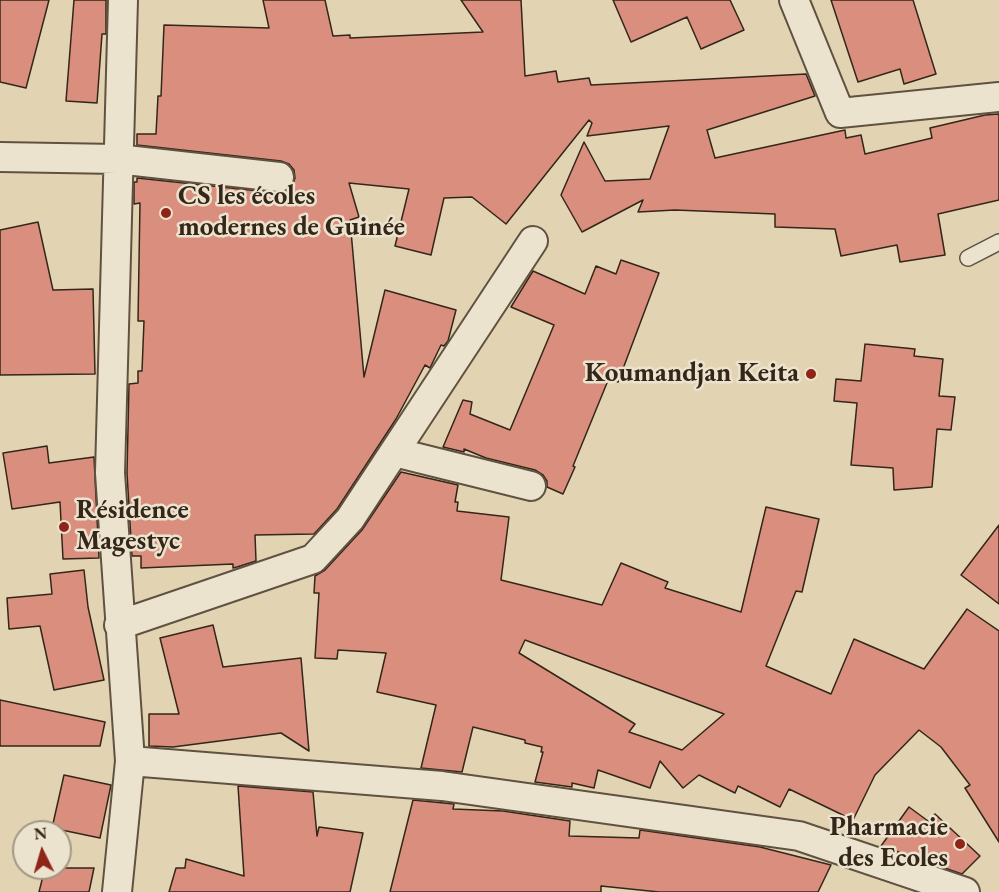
<!DOCTYPE html>
<meta charset="utf-8">
<style>
body{margin:0}
#map{position:relative;width:999px;height:892px;overflow:hidden;background:#e2d4b3;font-family:"EB Garamond",serif}
canvas{display:block}
.north{position:absolute;left:12px;top:820px;width:60px;height:60px;box-sizing:border-box;background:#ece3ce;border:2px solid #a29786;border-radius:50%;rotate:355deg;font-size:16px;font-weight:700;line-height:24px;text-align:center;color:#342619}
.north::after{content:'';display:block;margin:auto;width:21px;height:27px;background:#8f2418;clip-path:polygon(50% 0,100% 100%,50% 72%,0 100%)}
</style>
<div id="map">
<canvas width="999" height="892"></canvas>
<div class="north">N</div>
</div>
<script>
const context = document.querySelector('canvas').getContext('2d');
context.lineJoin = 'round';
function paint(path, color) { context.fillStyle = color; context.fill(path, 'evenodd'); }
const toPath = rows => new Path2D(rows.map(r => 'M' + r).join(''));
function strokePath(path, color, width, dash) { context.strokeStyle = color; context.lineWidth = width; context.lineCap = dash ? 'butt' : 'round'; context.setLineDash(dash || []); context.stroke(path); }
function drawText(font, color, halo, rows, align = 'center') {
  context.font = font + ' "EB Garamond",serif'; context.lineWidth = 5; context.setLineDash([]); context.textBaseline = 'middle'; context.strokeStyle = halo; context.fillStyle = color; for (const [text, x, y, turn = 0] of rows) {
    context.save(); context.translate(x, y); context.rotate((+turn || 0) * Math.PI / 180); context.textAlign = isNaN(turn) ? turn : align; if (halo) context.strokeText(text, 0, 0); context.fillText(text, 0, 0); context.restore();
  }
}
const building = toPath([
 [0,0,49,0,26,88,0,82,0,0],
 [74,0,106,0,106,34,102,34,97,103,66,101,74,0],
 [263,0,325,0,333,36,350,35,350,38,483,32,461,0,521,0,525,76,556,71,558,82,589,78,591,85,806,74,815,96,707,130,715,158,845,130,846,138,861,135,865,154,932,138,930,128,985,115,999,114,999,200,938,214,945,255,900,262,897,245,841,256,835,229,775,227,775,214,675,210,638,212,643,200,582,232,561,195,584,142,605,181,650,179,669,126,587,136,592,123,589,120,506,224,472,197,444,198,431,255,395,246,409,189,349,183,359,217,350,220,364,377,385,290,456,310,448,341,444,346,441,345,430,368,425,365,396,419,337,509,314,534,255,535,256,561,237,567,233,568,233,564,141,568,141,556,132,556,127,473,129,384,138,383,138,371,142,371,144,321,138,321,140,203,134,204,134,182,137,182,137,178,278,193,286,192,292,187,295,178,294,170,289,164,281,161,137,145,137,134,156,134,158,96,161,96,164,25,269,28,263,0],
 [613,0,730,0,744,30,701,49,687,17,631,42,613,0],
 [831,0,913,0,936,74,904,84,900,69,858,82,831,0],
 [38,222,53,290,93,289,95,374,0,375,0,230,38,222],
 [621,260,659,273,618,382,609,378,573,466,575,467,563,494,547,487,547,481,543,475,535,470,486,458,464,449,464,452,443,447,463,400,472,402,470,414,510,430,554,325,511,307,533,271,585,294,596,266,616,274,621,260],
 [865,344,915,349,914,356,943,359,939,396,955,397,951,430,937,429,932,487,894,490,893,468,851,465,857,403,834,401,836,379,861,381,865,344],
 [47,446,49,463,94,457,99,558,63,559,60,502,12,509,3,453,47,446],
 [401,472,458,485,455,502,458,502,457,511,509,517,501,580,602,605,621,563,668,582,665,588,741,612,766,507,819,519,802,592,796,591,766,666,831,694,854,639,924,669,967,609,999,631,999,842,965,788,970,785,941,747,919,730,875,775,853,820,789,789,780,807,738,786,735,793,699,775,683,788,660,761,650,788,598,770,594,788,572,783,572,787,535,782,543,752,541,752,542,747,525,743,525,740,473,727,462,772,421,768,436,705,377,692,386,653,338,650,337,659,315,658,319,593,314,593,315,576,325,570,362,530,401,472],
 [525,640,724,714,682,750,629,732,635,724,519,653,525,640],
 [999,525,999,604,961,575,999,525],
 [84,570,88,607,104,680,54,690,40,626,9,629,7,598,52,594,50,574,84,570],
 [213,625,223,667,301,658,309,751,281,733,173,747,149,746,149,714,179,714,160,638,213,625],
 [0,700,105,722,100,746,0,746,0,700],
 [64,775,111,785,100,838,52,828,64,775],
 [238,786,313,792,317,836,319,827,363,833,350,892,169,892,176,868,185,868,186,859,244,876,238,786],
 [413,800,454,804,453,809,503,811,570,821,569,836,639,838,640,830,760,847,831,865,818,892,659,892,601,886,601,892,390,892,413,800],
 [909,807,928,821,935,814,980,856,962,874,881,846,909,807],
 [45,868,94,868,89,892,39,892,45,868]
]);
const lane = toPath([
 [968,258,999,242]
]);
const street = toPath([
 [794,0,840,113,999,97],
 [0,157,117,159,279,177],
 [394,452,531,486],
 [119,625,313,559,350,519,533,241],
 [130,761,442,786,799,836,965,892],
 [117,892,130,761,110,473,123,0]
]);
const markers = [
 [166,213,6,"#8f2418"],
 [811,374,6,"#8f2418"],
 [64,527,6,"#8f2418"],
 [960,844,6,"#8f2418"]
];
const poiNames = [
 ["CS les écoles",178,197],
 ["modernes de Guinée",178,228],
 ["Koumandjan Keita",799,374,"right"],
 ["Résidence",76,511],
 ["Magestyc",76,542],
 ["Pharmacie",948,828,"right"],
 ["des Ecoles",948,859,"right"]
];
paint(building, '#da8e7e');
strokePath(building, '#342619', 1.5);
strokePath(lane, '#605240', 18);
strokePath(street, '#605240', 32);
strokePath(lane, '#ece3ce', 15);
strokePath(street, '#ece3ce', 28);
for (const [x, y, r, color] of markers) { const dot = new Path2D(); dot.arc(x, y, r, 0, 2 * Math.PI); context.fillStyle = color; context.fill(dot); strokePath(dot, '#ece3ce', 2); }
drawText('bold 27px', '#342619', '#ece3ce', poiNames, 'left');
</script>
